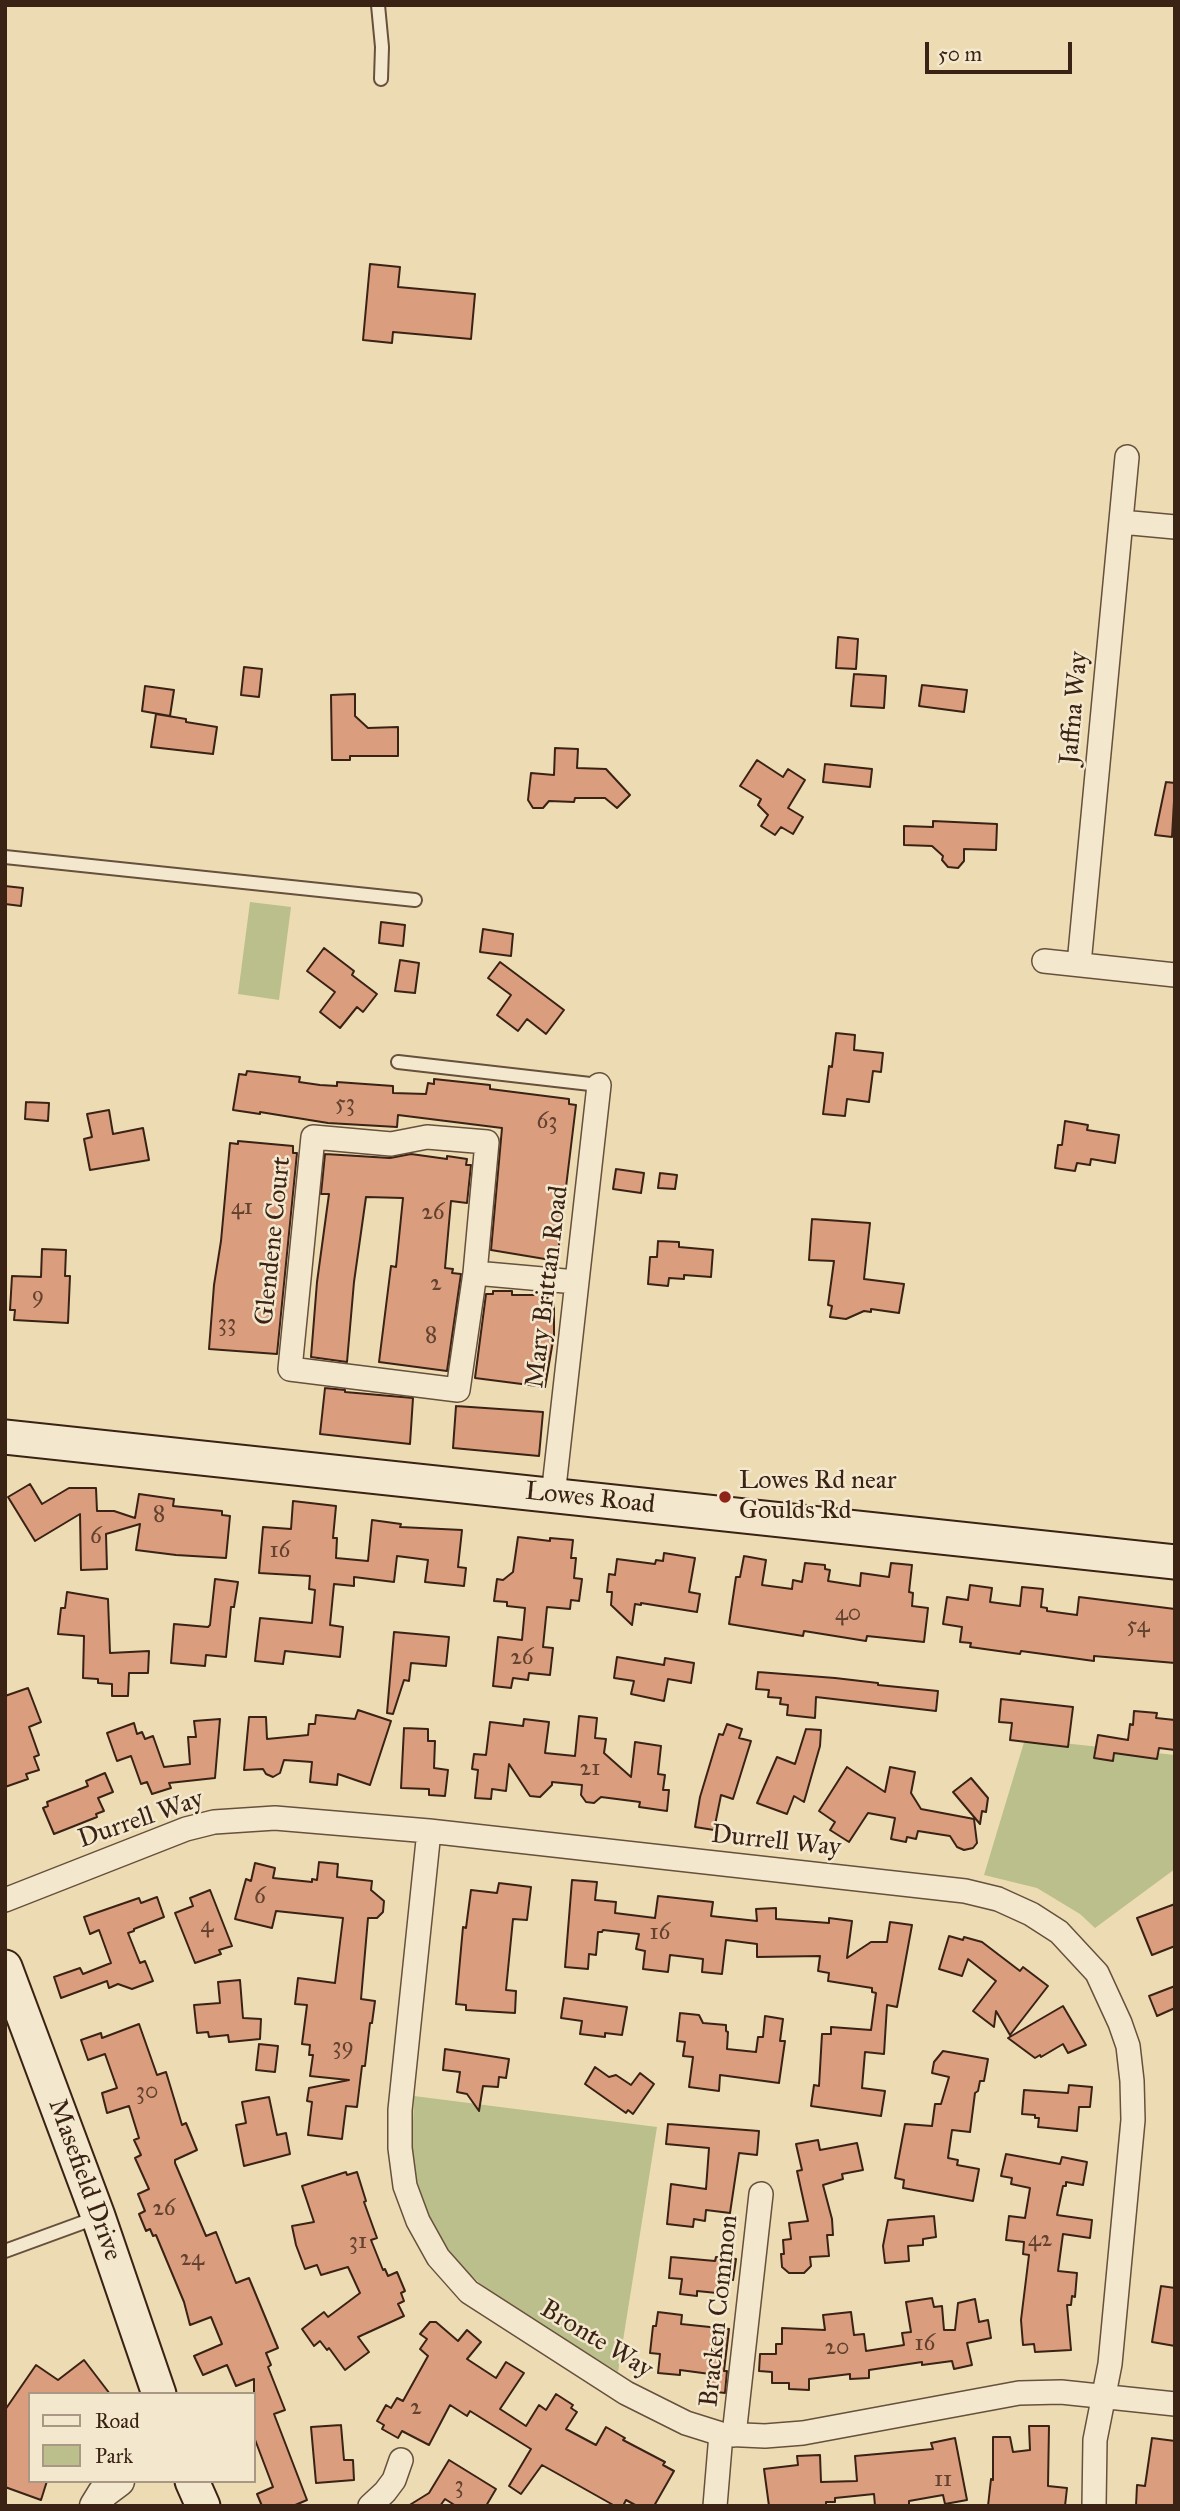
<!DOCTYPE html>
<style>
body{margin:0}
#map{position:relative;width:1180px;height:2511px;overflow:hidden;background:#eddcb3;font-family:"IM FELL Great Primer",serif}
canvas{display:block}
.frame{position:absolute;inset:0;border:7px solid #3a2215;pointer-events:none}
.legend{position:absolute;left:28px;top:2392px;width:228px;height:91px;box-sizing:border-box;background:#f3e8ce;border:2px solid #a99984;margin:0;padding:9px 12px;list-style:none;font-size:21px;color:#3a2215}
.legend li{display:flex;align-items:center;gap:14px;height:35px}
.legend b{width:35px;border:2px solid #a99984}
.scale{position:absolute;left:925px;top:42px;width:147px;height:32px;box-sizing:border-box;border:4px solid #3a2215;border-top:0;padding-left:9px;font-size:21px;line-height:24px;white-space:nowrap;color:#3a2215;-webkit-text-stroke:5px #f3e8ce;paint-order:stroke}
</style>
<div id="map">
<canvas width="1180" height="2511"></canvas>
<div class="frame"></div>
<ul class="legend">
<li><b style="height:9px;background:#f3e8ce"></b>Road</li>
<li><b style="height:19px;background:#bbbf8b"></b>Park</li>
</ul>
<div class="scale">50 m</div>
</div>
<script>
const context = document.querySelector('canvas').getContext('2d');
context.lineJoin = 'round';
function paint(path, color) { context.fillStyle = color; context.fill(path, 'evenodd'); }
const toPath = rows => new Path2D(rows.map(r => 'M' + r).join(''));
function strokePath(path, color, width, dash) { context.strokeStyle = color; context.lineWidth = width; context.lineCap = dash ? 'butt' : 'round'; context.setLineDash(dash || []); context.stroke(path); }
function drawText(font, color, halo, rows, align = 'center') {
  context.font = font + ' "IM FELL Great Primer",serif'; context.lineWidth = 5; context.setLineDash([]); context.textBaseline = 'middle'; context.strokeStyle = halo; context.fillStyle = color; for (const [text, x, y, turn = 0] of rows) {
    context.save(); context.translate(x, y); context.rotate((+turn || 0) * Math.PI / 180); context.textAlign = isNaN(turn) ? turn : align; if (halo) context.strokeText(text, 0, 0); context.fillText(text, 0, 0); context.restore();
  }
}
const green = toPath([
 [250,902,291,907,279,1000,238,994],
 [1025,1739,1175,1755,1175,1869,1095,1928,1080,1914,1037,1888,984,1875],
 [414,2096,657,2127,618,2372,491,2293,466,2271,445,2245,428,2214,416,2179,412,2150]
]);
const building = toPath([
 [370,264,400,267,398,287,475,294,471,339,393,332,392,343,363,340,370,264],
 [838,637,858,639,856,669,836,668,838,637],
 [244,667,262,669,259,697,241,695,244,667],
 [854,674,886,676,884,708,851,706,854,674],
 [922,685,967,690,964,712,919,706,922,685],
 [145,686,174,690,170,716,142,711,145,686],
 [355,694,355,716,368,728,398,727,398,756,350,756,350,760,332,760,331,695,355,694],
 [156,714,186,719,186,722,217,727,213,754,151,747,156,714],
 [555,748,578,749,577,768,606,769,630,795,617,808,605,798,575,798,574,802,549,801,543,808,533,808,528,800,531,773,554,775,555,748],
 [757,760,783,777,788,769,805,780,788,808,803,817,793,834,781,827,775,835,761,826,768,815,758,805,761,799,740,786,757,760],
 [825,764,872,769,870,787,823,782,825,764],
 [1166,782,1175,783,1172,837,1155,835,1166,782],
 [933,821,997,824,996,850,964,849,964,861,958,868,948,867,942,860,943,856,932,846,904,845,904,826,933,827,933,821],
 [5,886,23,888,21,906,5,904,5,886],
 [381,922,405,925,403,946,379,943,381,922],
 [483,929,513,934,511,956,480,952,483,929],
 [324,948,354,971,352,975,377,994,363,1012,357,1007,340,1028,320,1012,335,992,307,971,324,948],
 [400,960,419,963,415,993,395,991,400,960],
 [500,962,564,1010,546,1034,527,1019,518,1031,497,1015,511,995,488,978,500,962],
 [836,1033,855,1035,854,1050,883,1053,881,1072,873,1071,869,1102,847,1099,845,1116,823,1114,829,1066,832,1067,836,1033],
 [247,1071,300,1077,299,1082,320,1085,337,1086,337,1082,393,1086,393,1093,426,1094,428,1083,434,1084,434,1079,490,1085,490,1089,569,1099,569,1104,576,1105,557,1261,491,1250,502,1128,398,1115,397,1127,328,1123,260,1112,260,1114,233,1110,239,1074,246,1075,247,1071],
 [26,1102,49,1103,48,1121,25,1119,26,1102],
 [109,1110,113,1134,143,1128,149,1160,90,1170,84,1139,92,1137,87,1114,109,1110],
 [1065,1121,1088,1125,1087,1130,1119,1135,1115,1163,1091,1159,1090,1165,1077,1163,1075,1171,1055,1168,1058,1145,1062,1145,1065,1121],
 [238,1141,293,1146,293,1153,297,1153,277,1354,209,1349,214,1285,221,1241,230,1143,238,1144,238,1141],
 [325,1154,390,1158,411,1154,447,1159,447,1156,467,1159,466,1165,471,1165,467,1203,451,1201,445,1268,453,1269,452,1273,461,1274,447,1371,379,1362,391,1266,396,1267,403,1198,366,1197,354,1282,347,1362,311,1357,317,1282,329,1194,321,1194,325,1154],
 [616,1169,644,1173,641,1193,613,1189,616,1169],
 [660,1173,677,1175,675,1189,658,1188,660,1173],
 [812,1219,870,1223,864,1279,904,1284,899,1313,871,1309,871,1312,864,1311,846,1319,830,1317,832,1306,828,1305,834,1261,809,1260,812,1219],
 [658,1241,679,1242,679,1247,713,1250,711,1277,684,1275,684,1279,669,1278,668,1286,648,1284,650,1257,657,1257,658,1241],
 [42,1249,66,1250,65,1276,70,1276,68,1323,14,1320,15,1310,10,1310,12,1276,41,1277,42,1249],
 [493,1291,512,1291,512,1295,548,1295,547,1301,554,1301,554,1335,545,1387,475,1378,486,1294,493,1294,493,1291],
 [325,1388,345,1390,345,1392,413,1398,410,1444,320,1434,325,1388],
 [456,1406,543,1412,539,1456,453,1448,456,1406],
 [30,1484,42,1504,69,1488,96,1488,97,1511,114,1511,135,1518,139,1494,174,1499,173,1506,222,1511,222,1515,230,1516,226,1558,176,1555,136,1550,140,1524,106,1534,107,1569,81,1570,80,1514,35,1541,8,1497,30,1484],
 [293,1501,336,1506,333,1538,337,1538,336,1558,368,1561,372,1520,401,1524,400,1527,462,1530,458,1567,466,1568,464,1586,425,1582,428,1560,397,1556,394,1582,354,1577,354,1586,334,1584,330,1625,343,1627,340,1657,285,1651,283,1664,255,1661,260,1618,312,1623,315,1590,309,1589,310,1576,259,1573,263,1527,291,1529,293,1501],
 [518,1537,550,1541,550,1538,573,1540,571,1558,576,1558,574,1578,582,1579,579,1601,571,1600,570,1609,547,1607,543,1647,553,1648,550,1675,529,1673,528,1680,513,1678,511,1688,493,1686,498,1637,522,1640,525,1608,507,1606,507,1602,494,1601,497,1579,503,1580,513,1572,518,1537],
 [664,1553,695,1558,689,1592,700,1594,697,1612,641,1603,641,1605,635,1604,632,1625,611,1605,612,1592,607,1592,609,1574,615,1575,617,1559,655,1564,656,1560,663,1561,664,1553],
 [744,1556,766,1560,762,1585,792,1589,793,1580,802,1582,805,1563,825,1565,825,1569,830,1570,828,1581,860,1586,861,1573,889,1577,891,1563,912,1565,909,1592,913,1593,912,1606,928,1608,924,1642,867,1636,866,1641,804,1631,803,1636,729,1624,736,1577,740,1577,744,1556],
 [215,1579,238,1582,234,1607,231,1607,226,1657,206,1655,205,1666,171,1663,174,1624,208,1627,210,1625,215,1579],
 [970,1585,992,1588,990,1602,1020,1606,1022,1587,1043,1589,1041,1607,1047,1608,1047,1611,1077,1615,1079,1597,1175,1609,1175,1663,1094,1656,1094,1661,1021,1651,1020,1654,970,1647,971,1643,960,1642,962,1627,943,1624,947,1597,968,1600,970,1585],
 [67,1592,108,1599,110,1653,149,1651,148,1673,129,1673,128,1696,112,1696,112,1684,98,1683,98,1679,83,1678,84,1636,58,1634,61,1608,65,1608,67,1592],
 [394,1632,449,1637,446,1666,411,1663,409,1681,404,1680,393,1714,387,1713,394,1632],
 [617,1657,664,1665,665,1658,694,1663,691,1683,668,1679,664,1701,631,1694,634,1681,614,1678,617,1657],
 [758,1672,835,1678,878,1683,878,1685,938,1691,936,1711,816,1697,815,1718,787,1715,788,1705,780,1704,781,1698,768,1697,769,1690,756,1689,758,1672],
 [28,1688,41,1722,29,1727,39,1755,34,1757,39,1770,26,1774,28,1779,5,1787,5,1696,28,1688],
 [1001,1699,1073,1707,1068,1747,1010,1740,1012,1723,999,1722,1001,1699],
 [358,1710,391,1721,370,1785,338,1774,337,1785,310,1782,312,1762,284,1760,280,1773,273,1777,266,1774,263,1769,244,1770,249,1717,266,1717,267,1739,308,1735,309,1724,315,1724,316,1715,355,1719,358,1710],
 [1134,1711,1157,1713,1156,1718,1175,1720,1175,1750,1159,1748,1157,1759,1114,1753,1113,1761,1094,1758,1098,1735,1128,1740,1130,1724,1133,1725,1134,1711],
 [579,1716,597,1718,595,1738,606,1739,604,1753,631,1777,635,1742,661,1746,658,1774,665,1775,663,1790,669,1790,667,1811,639,1807,640,1802,601,1797,594,1803,586,1802,581,1795,582,1785,552,1782,552,1785,540,1797,530,1796,509,1764,506,1791,492,1789,491,1799,475,1798,478,1770,472,1769,474,1754,486,1755,490,1722,523,1726,524,1719,549,1722,545,1753,575,1756,579,1716],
 [220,1719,215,1778,169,1783,171,1788,152,1794,147,1782,141,1784,131,1756,117,1761,107,1733,134,1723,137,1734,142,1732,145,1739,153,1736,164,1767,190,1764,188,1737,196,1737,194,1721,220,1719],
 [727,1724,742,1729,739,1738,751,1741,733,1799,721,1795,714,1830,695,1827,700,1797,719,1734,723,1735,727,1724],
 [404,1728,428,1729,428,1741,435,1741,434,1768,448,1770,445,1796,429,1795,429,1789,401,1788,404,1728],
 [806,1729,821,1730,820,1746,804,1802,794,1796,787,1814,757,1803,777,1757,795,1764,806,1729],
 [847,1767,885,1792,890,1767,915,1772,911,1793,921,1809,974,1819,977,1843,973,1848,964,1850,957,1847,950,1836,918,1831,916,1839,907,1837,906,1842,891,1839,895,1818,868,1813,849,1842,830,1830,835,1822,819,1811,847,1767],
 [105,1773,113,1792,98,1798,104,1811,96,1814,97,1817,54,1834,43,1808,48,1806,47,1802,88,1786,86,1781,105,1773],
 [971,1778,988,1798,986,1812,982,1811,980,1824,953,1792,971,1778],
 [319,1862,338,1864,337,1877,372,1881,371,1890,384,1901,383,1912,377,1918,368,1918,361,1999,375,2001,372,2023,370,2023,365,2066,362,2066,357,2107,346,2106,342,2139,308,2135,312,2102,307,2101,309,2088,349,2080,310,2076,313,2055,309,2055,310,2045,302,2044,307,2005,295,2004,298,1978,335,1983,343,1918,276,1911,272,1928,235,1919,246,1879,251,1881,255,1863,275,1868,273,1878,312,1882,312,1879,317,1880,319,1862],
 [572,1880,597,1882,595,1900,616,1902,615,1913,655,1918,658,1896,713,1902,711,1916,757,1921,756,1909,776,1908,776,1919,829,1923,829,1918,852,1921,847,1958,871,1942,887,1942,890,1922,912,1925,897,2007,887,2005,884,2054,865,2052,862,2088,885,2091,881,2116,811,2106,814,2085,819,2086,822,2034,831,2034,831,2027,871,2030,876,1993,872,1992,872,1988,828,1981,829,1973,818,1971,820,1956,757,1957,757,1944,726,1940,722,1974,702,1972,703,1959,670,1955,668,1972,643,1969,645,1951,636,1949,639,1934,603,1930,602,1932,598,1932,596,1955,589,1954,588,1969,565,1967,572,1880],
 [499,1883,531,1887,527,1920,513,1919,506,1990,516,1991,515,2013,466,2010,466,2005,456,2004,463,1927,466,1928,471,1890,497,1893,499,1883],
 [210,1890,232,1946,219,1950,221,1954,195,1963,175,1913,193,1906,190,1898,210,1890],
 [157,1897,164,1917,134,1929,134,1931,128,1933,140,1963,145,1961,153,1981,132,1989,118,1984,109,1988,107,1981,61,1998,54,1977,80,1968,83,1974,111,1963,99,1930,90,1934,84,1917,139,1898,141,1903,157,1897],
 [1175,1904,1175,1946,1152,1955,1137,1918,1175,1904],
 [949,1936,963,1940,964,1937,982,1942,1020,1971,1023,1967,1048,1986,1010,2035,996,2011,994,2027,973,2011,996,1981,968,1959,962,1976,939,1969,949,1936],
 [240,1980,243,2018,261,2019,260,2039,229,2042,228,2035,209,2037,208,2032,197,2033,194,2005,220,2003,218,1982,240,1980],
 [1175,1986,1175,2008,1157,2016,1149,1996,1175,1986],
 [564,1998,627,2007,622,2035,605,2033,605,2037,580,2034,582,2021,561,2018,564,1998],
 [1063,2006,1086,2045,1068,2053,1063,2044,1041,2057,1040,2055,1035,2058,1008,2038,1063,2006],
 [680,2013,699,2015,703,2023,726,2025,726,2031,728,2032,727,2049,756,2052,758,2037,763,2037,765,2016,783,2019,780,2041,785,2041,779,2083,720,2075,719,2091,689,2087,693,2057,683,2056,685,2042,677,2041,680,2013],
 [139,2024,157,2075,166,2072,182,2125,186,2123,197,2150,175,2160,175,2163,206,2236,216,2232,236,2283,249,2278,278,2348,266,2353,271,2365,268,2367,285,2410,274,2414,307,2500,293,2506,262,2506,257,2494,273,2487,254,2437,254,2379,236,2386,227,2365,203,2375,194,2356,222,2344,211,2317,190,2325,184,2302,156,2235,153,2236,150,2229,146,2231,139,2214,145,2211,138,2194,149,2189,135,2158,141,2155,134,2140,139,2138,129,2106,107,2113,102,2093,117,2088,105,2054,88,2060,81,2040,101,2033,102,2038,139,2024],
 [259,2044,278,2046,275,2072,256,2070,259,2044],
 [445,2049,509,2059,506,2078,499,2077,498,2087,483,2086,479,2111,467,2094,457,2092,460,2072,443,2070,445,2049],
 [943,2051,988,2059,984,2081,980,2081,978,2091,975,2093,970,2132,952,2130,948,2158,958,2160,957,2165,979,2169,973,2201,903,2188,904,2180,895,2178,905,2124,932,2126,935,2104,941,2104,949,2077,932,2073,934,2062,943,2051],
 [595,2067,609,2077,616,2075,631,2085,640,2073,654,2084,633,2114,628,2110,626,2113,585,2084,595,2067],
 [1069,2085,1092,2087,1090,2107,1079,2107,1077,2131,1038,2127,1039,2118,1035,2118,1035,2115,1022,2114,1024,2090,1068,2093,1069,2085],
 [269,2097,277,2135,286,2133,290,2154,244,2166,236,2125,246,2123,242,2102,269,2097],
 [668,2124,759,2131,757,2155,739,2153,730,2213,706,2210,705,2221,694,2219,693,2227,667,2224,671,2184,706,2189,709,2148,666,2144,668,2124],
 [818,2140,820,2150,857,2143,863,2170,842,2174,843,2179,823,2185,832,2219,833,2235,827,2235,829,2256,810,2257,811,2266,804,2273,789,2273,782,2267,781,2254,784,2254,783,2240,791,2239,789,2223,808,2221,797,2171,802,2170,796,2144,818,2140],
 [1006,2154,1060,2164,1062,2157,1087,2162,1083,2185,1066,2182,1066,2186,1063,2186,1057,2215,1092,2220,1090,2238,1063,2234,1058,2271,1077,2273,1075,2297,1072,2296,1071,2305,1067,2305,1071,2350,1035,2352,1034,2344,1023,2345,1021,2320,1029,2255,1023,2254,1024,2242,1006,2240,1009,2216,1025,2218,1030,2188,1011,2184,1012,2178,1001,2176,1006,2154],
 [346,2172,347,2175,357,2172,366,2201,364,2202,377,2238,371,2240,383,2270,385,2269,388,2276,397,2272,405,2291,401,2293,404,2301,398,2304,404,2316,358,2337,369,2352,345,2370,329,2348,327,2350,320,2341,314,2346,302,2329,324,2312,328,2317,360,2293,348,2267,321,2275,317,2265,305,2269,296,2245,292,2226,314,2222,302,2186,346,2172],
 [934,2216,936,2237,923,2239,923,2245,908,2246,909,2261,885,2263,883,2246,888,2220,934,2216],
 [671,2257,715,2261,716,2257,736,2259,733,2280,718,2279,717,2293,697,2291,697,2296,680,2294,682,2279,669,2278,671,2257],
 [1161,2286,1175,2288,1175,2346,1152,2342,1161,2286],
 [932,2298,934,2307,942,2306,944,2330,955,2330,958,2303,975,2299,979,2322,988,2320,991,2338,967,2343,972,2365,954,2369,952,2361,922,2365,922,2362,869,2370,869,2378,850,2379,850,2374,809,2379,809,2390,789,2389,789,2383,772,2383,772,2372,759,2371,760,2354,776,2354,776,2344,782,2344,782,2328,825,2330,823,2315,851,2312,854,2335,864,2334,866,2351,904,2345,902,2333,911,2332,906,2302,932,2298],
 [658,2312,682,2315,681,2324,729,2329,724,2371,727,2371,725,2393,708,2391,710,2374,680,2370,680,2375,658,2373,660,2354,650,2353,653,2326,656,2326,658,2312],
 [430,2322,436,2322,458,2341,467,2330,481,2342,467,2359,496,2378,506,2362,524,2373,500,2409,526,2426,539,2405,546,2410,556,2394,573,2405,571,2408,577,2412,566,2429,596,2445,606,2427,625,2438,623,2440,665,2462,663,2465,674,2471,654,2506,637,2506,626,2500,623,2506,615,2506,542,2465,521,2494,509,2486,531,2449,470,2411,467,2416,450,2405,429,2445,402,2431,398,2438,382,2429,384,2425,377,2421,386,2405,391,2408,397,2398,403,2401,428,2356,420,2349,427,2339,420,2334,430,2322],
 [84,2360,110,2394,30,2394,30,2481,47,2481,41,2500,5,2487,5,2410,36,2365,58,2380,84,2360],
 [341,2425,344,2460,353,2460,354,2480,316,2483,311,2427,341,2425],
 [1029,2426,1049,2426,1048,2486,1067,2488,1065,2506,988,2506,991,2479,993,2480,993,2437,1010,2437,1013,2452,1030,2450,1029,2426],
 [955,2438,967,2500,945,2504,943,2495,909,2501,909,2506,875,2506,874,2494,835,2498,835,2502,826,2502,826,2506,769,2506,764,2469,798,2465,797,2456,820,2455,821,2482,857,2481,855,2456,933,2449,931,2443,955,2438],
 [1152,2438,1175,2441,1175,2506,1136,2506,1137,2485,1145,2486,1152,2438],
 [449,2460,496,2489,486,2506,456,2506,445,2499,440,2506,408,2506,429,2493,449,2460]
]);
const service = toPath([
 [378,5,382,47,381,79],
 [5,857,415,900],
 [398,1062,599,1085],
 [5,2251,98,2217]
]);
const minor = toPath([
 [1121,522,1175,527],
 [1044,961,1175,975],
 [1079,964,1127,457],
 [475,1273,487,1142,427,1137,391,1144,313,1137,290,1369,458,1390,475,1273,576,1282],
 [553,1496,599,1085],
 [429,1831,400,2110,400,2148,405,2186,418,2221,438,2257,469,2292,626,2393,686,2423,721,2434,765,2436,803,2433,1019,2393,1061,2392,1175,2404],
 [5,1900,186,1829,214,1822,275,1818,429,1831,965,1891,998,1899,1031,1914,1059,1932,1097,1973,1120,2023,1128,2046,1132,2081,1133,2120,1110,2364,1095,2440,1094,2506],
 [734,2435,761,2194],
 [370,2506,385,2492,394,2480,401,2460],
 [715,2506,721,2434]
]);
const tertiary = toPath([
 [95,2506,103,2493,119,2481]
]);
const secondary = toPath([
 [5,1437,1175,1562],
 [5,1967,98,2216,159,2394],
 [192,2481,203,2506]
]);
const markers = [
 [725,1497,7,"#8f2418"]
];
const numberNames = [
 ["53",345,1104],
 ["63",547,1122],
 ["41",242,1208],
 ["26",433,1213],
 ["2",436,1284],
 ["9",38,1296],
 ["33",227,1324],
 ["8",431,1336],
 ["8",159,1515],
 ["6",96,1537],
 ["16",280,1551],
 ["40",848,1614],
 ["54",1138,1626],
 ["26",522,1658],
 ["21",590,1769],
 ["6",260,1897],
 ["4",207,1926],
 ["16",660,1933],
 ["39",343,2047],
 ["30",147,2092],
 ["26",164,2209],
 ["42",1040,2240],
 ["31",358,2242],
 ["24",192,2259],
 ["16",925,2344],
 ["20",837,2348],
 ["2",416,2408],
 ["11",943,2480],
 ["3",459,2486]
];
const streetNames = [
 ["Jaffna Way",1075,708,-85],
 ["Glendene Court",274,1241,-84],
 ["Mary Brittan Road",548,1287,-83],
 ["Lowes Road",590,1499,6],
 ["Durrell Way",141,1820,-19],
 ["Durrell Way",776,1842,6],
 ["Masefield Drive",84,2180,70],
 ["Bracken Common",720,2311,-84],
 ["Bronte Way",596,2340,31]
];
const poiNames = [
 ["Lowes Rd near",739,1482],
 ["Goulds Rd",739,1512]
];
paint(green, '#bbbf8b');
paint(building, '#da9d7e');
strokePath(building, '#3a2215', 2);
strokePath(service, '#67503c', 16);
strokePath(minor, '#67503c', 26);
strokePath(tertiary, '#67503c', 33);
strokePath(secondary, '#3a2215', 37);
strokePath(service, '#f3e8ce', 12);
strokePath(minor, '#f3e8ce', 23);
strokePath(tertiary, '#f3e8ce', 30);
strokePath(secondary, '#f3e8ce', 33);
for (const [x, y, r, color] of markers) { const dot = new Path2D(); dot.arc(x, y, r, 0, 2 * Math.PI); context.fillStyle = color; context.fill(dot); strokePath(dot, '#f3e8ce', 2.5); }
drawText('23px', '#62412f', null, numberNames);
drawText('26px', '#3a2215', '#f3e8ce', streetNames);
drawText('26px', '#3a2215', '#f3e8ce', poiNames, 'left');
</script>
